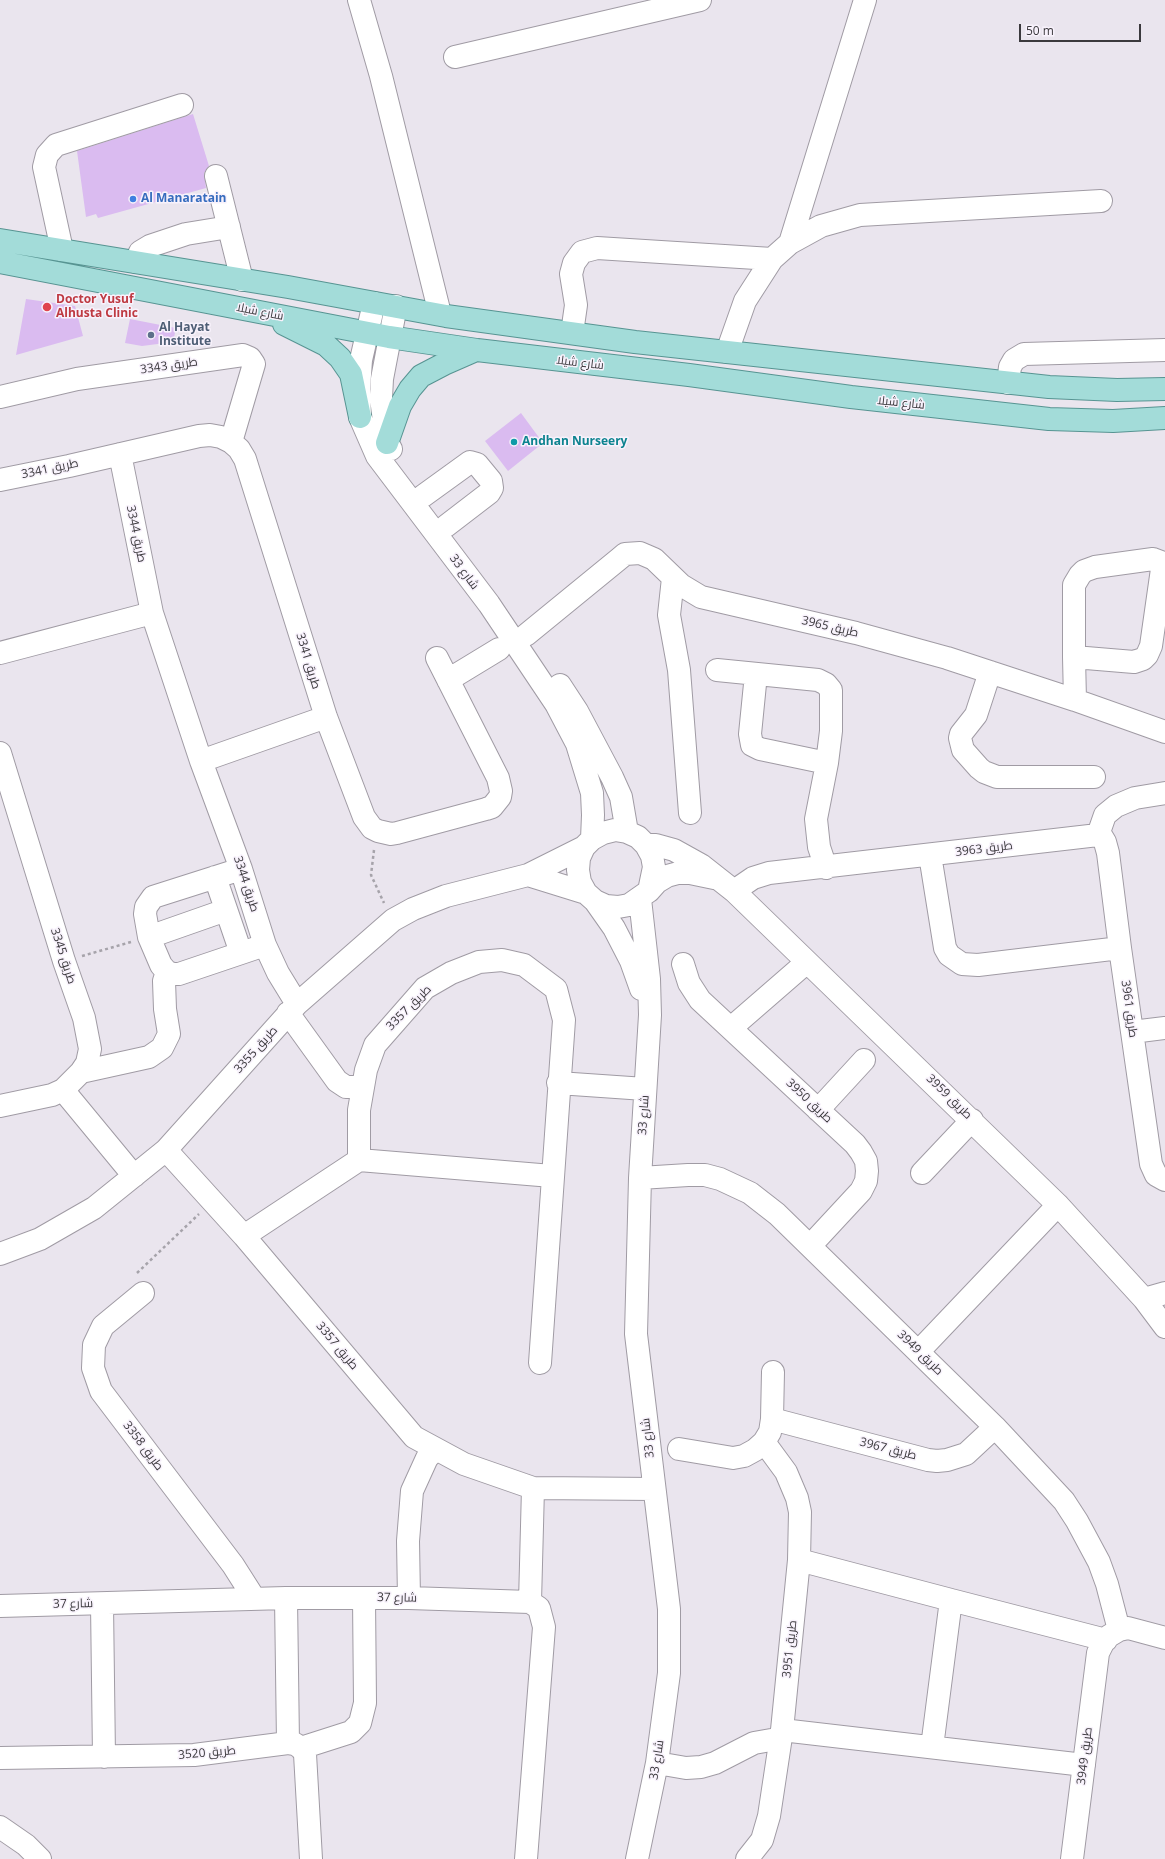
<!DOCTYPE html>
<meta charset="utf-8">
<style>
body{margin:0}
#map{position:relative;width:1165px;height:1859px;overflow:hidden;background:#eae5ee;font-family:"Open Sans",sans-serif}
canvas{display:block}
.scale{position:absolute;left:1019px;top:24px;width:122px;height:18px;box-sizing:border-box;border:2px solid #3b393d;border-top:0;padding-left:5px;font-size:12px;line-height:14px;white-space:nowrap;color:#3b393d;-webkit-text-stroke:3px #f8f2fc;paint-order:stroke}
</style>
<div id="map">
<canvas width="1165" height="1859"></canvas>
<div class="scale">50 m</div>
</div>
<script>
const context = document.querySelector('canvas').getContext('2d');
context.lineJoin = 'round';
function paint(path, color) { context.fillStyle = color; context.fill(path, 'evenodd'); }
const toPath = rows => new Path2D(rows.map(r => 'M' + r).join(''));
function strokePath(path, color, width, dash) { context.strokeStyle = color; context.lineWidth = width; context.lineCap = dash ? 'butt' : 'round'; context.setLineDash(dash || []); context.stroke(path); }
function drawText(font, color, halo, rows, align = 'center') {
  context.font = font + ' "Open Sans",Cairo,sans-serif'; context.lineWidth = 3; context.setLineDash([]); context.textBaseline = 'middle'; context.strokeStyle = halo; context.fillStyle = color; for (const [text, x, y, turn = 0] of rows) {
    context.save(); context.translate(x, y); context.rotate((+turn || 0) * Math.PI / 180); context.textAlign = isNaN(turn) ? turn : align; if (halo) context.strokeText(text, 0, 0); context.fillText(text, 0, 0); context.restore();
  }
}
const building = toPath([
 [193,114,209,166,204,173,206,188,98,218,96,214,86,217,77,151],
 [26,299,75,306,83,336,16,355],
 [130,319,176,328,173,342,142,346,125,343],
 [521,413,543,443,508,471,485,441]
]);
const path = toPath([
 [374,850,371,875,384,903],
 [82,956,131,942],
 [137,1273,199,1214]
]);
const minor = toPath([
 [359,0,381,76,440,314],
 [455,57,700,0],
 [216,176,242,280],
 [790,243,865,0],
 [62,250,44,167,47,155,56,145,182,105],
 [136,262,140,252,150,246,186,234,229,227],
 [374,303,361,360,359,389,360,417,377,456,489,604,556,704,577,744,592,793,593,815,592,839],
 [572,333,576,305,571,274,574,263,582,252,597,248,772,259],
 [727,352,745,301,772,259,790,243,821,226,860,215,1101,201],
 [1008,383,1010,367,1014,360,1024,354,1165,350],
 [0,397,77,379,243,355,250,358,254,364,231,442],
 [391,449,387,443,381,398,382,379,396,306],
 [120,454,152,613,201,761,241,869,265,945,278,973,297,1004],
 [0,480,69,466,199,436,210,435,221,437,231,442,239,449,245,459,326,717,364,817,372,828,378,831,391,834,397,833,486,809,492,807,500,797,501,791,498,778,437,658],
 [423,496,470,462,477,464,491,481,492,488,489,493,446,526],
 [1153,559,1161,562,1162,569,1151,646,1147,655,1143,659,1134,662,1074,657,1074,585,1080,575,1084,571,1095,567,1153,559],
 [673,578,669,615,679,670,690,813],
 [526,635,619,559,625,554,640,553,654,559,681,585,701,597,856,633,947,658,1075,700,1165,732],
 [0,653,152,613],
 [1074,657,1075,700],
 [717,670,818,680,826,684,831,690,831,731,827,763,816,819,819,847,826,868],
 [990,672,976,715,961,734,960,738,963,750,979,768,984,772,997,777,1094,777],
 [756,674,750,734,752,745,760,749,827,763],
 [448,680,499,649],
 [560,685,577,711,612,777,621,797,627,832],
 [0,753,64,961,84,1018,90,1049,87,1063,81,1072,63,1090,52,1095,0,1106],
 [201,761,326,717],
 [615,830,627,832,638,837,646,845,652,856,654,867,649,891,629,905,618,907,606,906,595,901,586,893,580,882,578,870,579,858,584,847,592,839,603,833,615,830],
 [1098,835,1102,837,1105,842,1108,853,1120,948,1151,1164,1156,1175,1165,1180],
 [646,845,656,845,674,850,701,865,734,891,1058,1205,1144,1299,1165,1327],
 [930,855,945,948,949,955,962,964,978,965,1120,948],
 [241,869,153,897,146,907,145,914,149,937,161,965,167,972,173,974,179,974,265,945],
 [528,875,586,893],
 [215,877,241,953],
 [649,891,657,882,667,876,678,873,690,873,714,878],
 [734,891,753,878,769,873,1098,835,1105,815,1116,806,1135,798,1165,793],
 [595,901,614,928,631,961,641,989],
 [149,937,226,910],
 [683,964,689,983,700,1000,855,1144,861,1152,866,1161,867,1171,866,1181,861,1191,810,1246],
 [288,1013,337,1081,346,1087,363,1087],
 [731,1028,807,962],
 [1132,1032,1165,1028],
 [81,1072,149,1057,162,1048,169,1034,165,1009,164,981,167,972],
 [558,1083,645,1089],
 [63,1090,134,1176],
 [818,1110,864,1060],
 [166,1150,244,1236,414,1437,464,1464,533,1488,654,1489],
 [359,1160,359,1110,366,1070,375,1045,425,988,451,973,479,962,502,960,524,965,556,989,564,1020,540,1363],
 [922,1173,972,1120],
 [640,1178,688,1175,705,1175,720,1179,750,1193,777,1214,995,1427,1064,1501,1077,1521,1099,1562,1107,1584,1119,1630],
 [244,1236,359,1160,552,1176],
 [0,1254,40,1239,94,1208,166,1150,297,1004,393,920,413,909,446,896,528,875,584,847],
 [143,1293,103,1326,94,1345,93,1368,101,1391,233,1565,254,1598],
 [1144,1299,1165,1293],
 [919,1351,1058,1205],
 [772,1419,928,1460,937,1461,947,1460,966,1454,995,1427],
 [679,1449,733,1458,744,1456,755,1450,764,1442,770,1432,772,1419,773,1372],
 [799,1560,951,1600,932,1747],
 [286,1598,288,1743],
 [409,1598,408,1541,412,1491,427,1458,436,1449],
 [951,1600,1106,1640],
 [530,1602,533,1488],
 [102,1604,104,1757],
 [0,1606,286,1598,409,1598,530,1602,539,1608,544,1627,526,1859],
 [782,1730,1084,1765],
 [301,1748,351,1732,360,1723,365,1703,364,1598],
 [0,1758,194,1755,288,1743,295,1744,301,1748,305,1754,311,1859],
 [657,1763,686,1768,701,1767,715,1763,754,1743,771,1740,780,1741],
 [0,1827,26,1845,40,1859],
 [637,1859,657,1763,669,1673,669,1609,636,1334,640,1178,650,1015,649,979,640,899],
 [747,1859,762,1840,769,1816,782,1730,799,1560,800,1512,797,1498,786,1472,764,1442],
 [1072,1859,1098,1653,1103,1643,1109,1636,1119,1630,1128,1628,1165,1638]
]);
const major = toPath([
 [0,240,288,287,446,316,635,342,1049,387,1117,390,1165,389],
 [0,262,389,337,477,350,689,375,851,397,1049,419,1113,421,1165,418],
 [284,324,326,345,340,358,351,374,360,417],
 [387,443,400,406,410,389,421,376,444,364,476,350]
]);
const markers = [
 [133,199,4,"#3f7fe0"],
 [47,307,5,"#e0444e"],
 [151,335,4,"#5c6f8a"],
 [514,442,4,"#0f9aa8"]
];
const shopNames = [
 ["Al Manaratain",141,199]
];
const healthNames = [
 ["Doctor Yusuf",56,300],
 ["Alhusta Clinic",56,314]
];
const streetNames = [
 ["شارع شيلا",260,312,11],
 ["شارع شيلا",580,363,7],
 ["طريق 3343",169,366,-8],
 ["شارع شيلا",901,403,6],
 ["طريق 3341",50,469,-12],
 ["طريق 3344",136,534,78],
 ["شارع 33",464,572,53],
 ["طريق 3965",830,627,13],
 ["طريق 3341",308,661,73],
 ["طريق 3963",984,849,-7],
 ["طريق 3344",246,884,72],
 ["طريق 3345",63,956,72],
 ["طريق 3357",409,1008,-45],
 ["طريق 3961",1129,1009,82],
 ["طريق 3355",256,1050,-48],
 ["طريق 3959",949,1097,44],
 ["طريق 3950",809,1101,43],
 ["شارع 33",644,1115,-86],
 ["طريق 3357",337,1346,50],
 ["طريق 3949",920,1353,44],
 ["شارع 33",648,1438,-97],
 ["طريق 3358",143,1446,53],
 ["طريق 3967",888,1449,14],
 ["شارع 37",397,1598,1],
 ["شارع 37",73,1604,-1],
 ["طريق 3951",790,1649,-84],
 ["طريق 3520",207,1753,-5],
 ["طريق 3949",1085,1756,-83],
 ["شارع 33",657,1760,-81]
];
const serviceNames = [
 ["Al Hayat",159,328],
 ["Institute",159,342]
];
const cultureNames = [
 ["Andhan Nurseery",522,442]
];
paint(building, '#dabbf0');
strokePath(minor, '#a09ba4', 24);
strokePath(major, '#579492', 24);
strokePath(path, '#a6a3aa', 2.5, [3, 3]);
strokePath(minor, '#fff', 22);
strokePath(major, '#a3dcd9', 22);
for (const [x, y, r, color] of markers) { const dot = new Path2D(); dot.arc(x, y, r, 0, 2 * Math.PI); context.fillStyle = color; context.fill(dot); strokePath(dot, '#f8f2fc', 1.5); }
drawText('bold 12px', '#366cbe', '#f8f2fc', shopNames, 'left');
drawText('bold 12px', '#be3a42', '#f8f2fc', healthNames, 'left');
drawText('12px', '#3b393d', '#f8f2fc', streetNames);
drawText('bold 12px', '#4e5e75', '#f8f2fc', serviceNames, 'left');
drawText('bold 12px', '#0d838f', '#f8f2fc', cultureNames, 'left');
</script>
